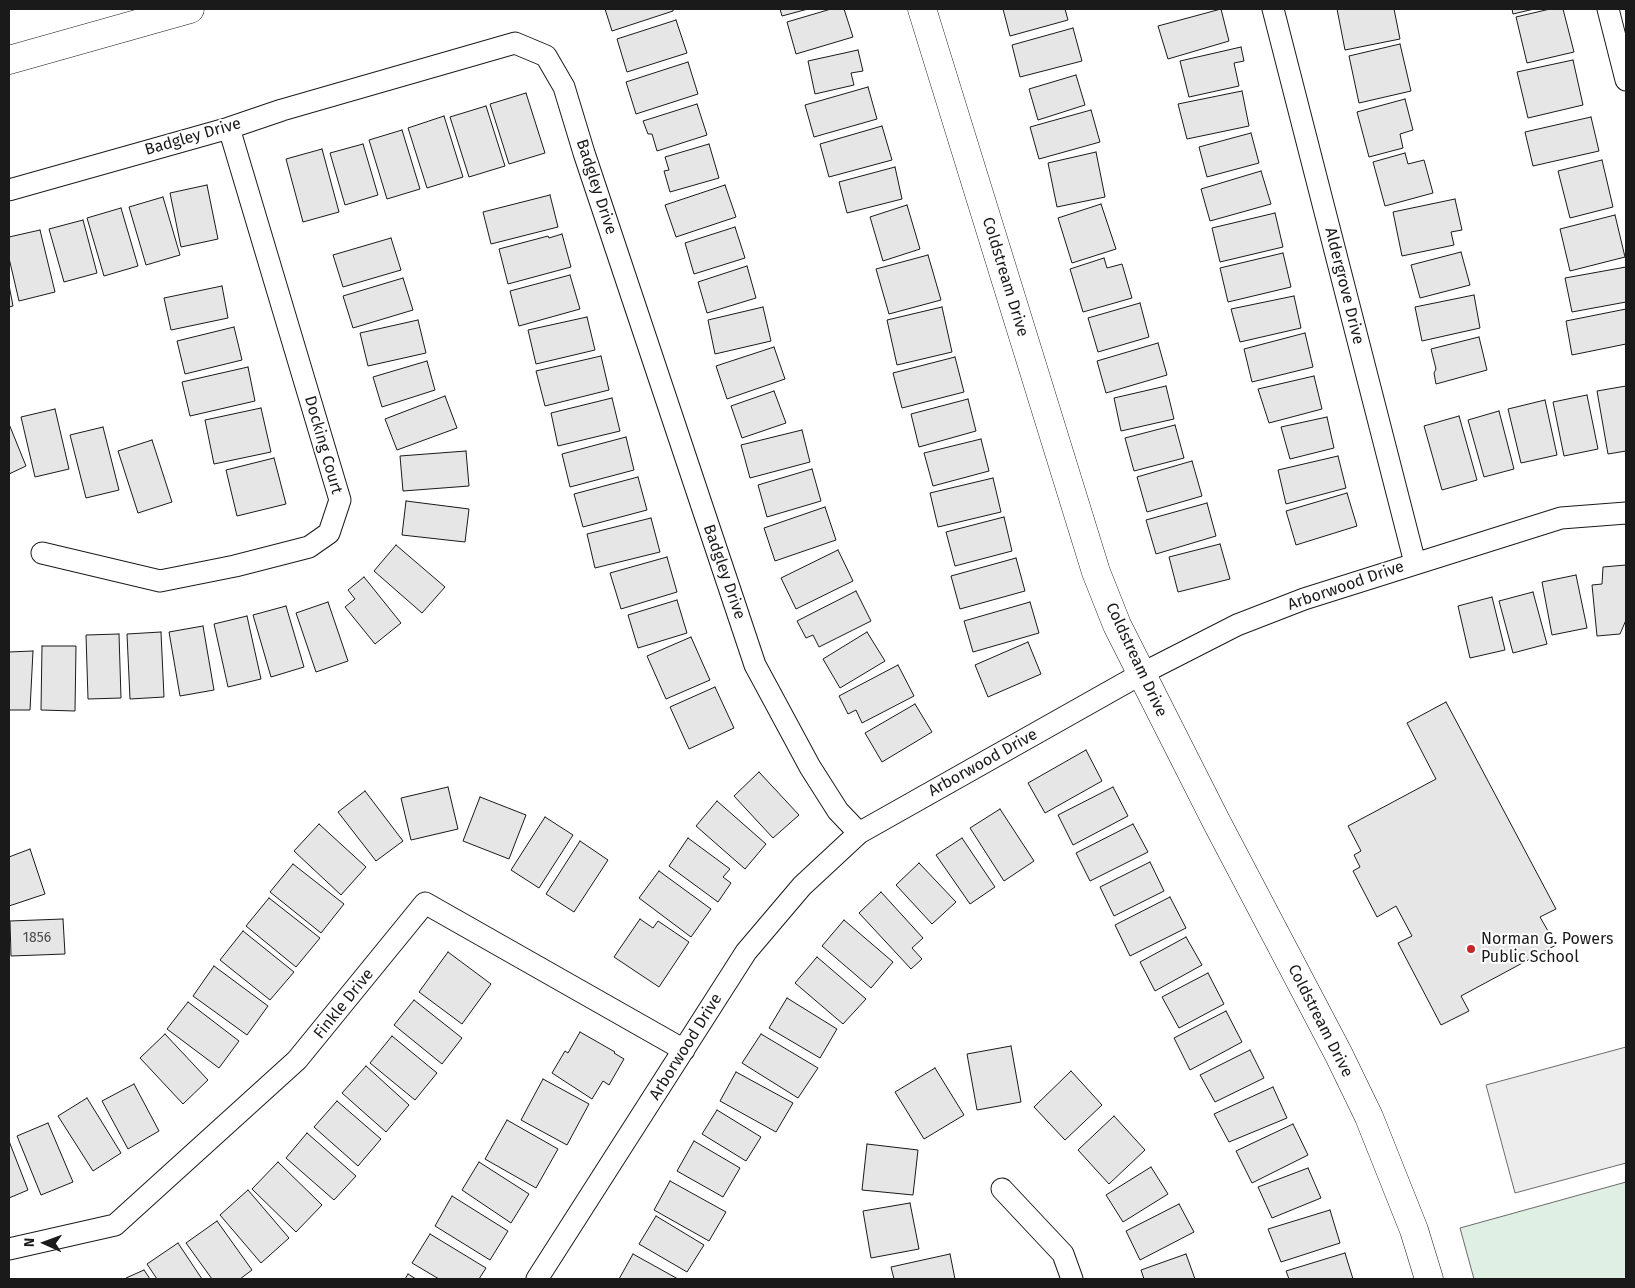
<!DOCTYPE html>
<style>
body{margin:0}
#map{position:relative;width:1635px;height:1288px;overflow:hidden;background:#fff;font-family:"Fira Sans",sans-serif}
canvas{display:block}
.frame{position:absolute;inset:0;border:10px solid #1a1a1a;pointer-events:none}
.north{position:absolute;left:20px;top:1218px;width:50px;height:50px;-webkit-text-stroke:4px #fff;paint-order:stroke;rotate:272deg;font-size:14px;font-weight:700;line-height:20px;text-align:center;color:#1a1a1a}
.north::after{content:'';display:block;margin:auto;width:18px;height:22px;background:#1a1a1a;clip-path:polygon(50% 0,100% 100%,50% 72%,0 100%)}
</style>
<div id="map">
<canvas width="1635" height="1288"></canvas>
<div class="frame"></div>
<div class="north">N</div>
</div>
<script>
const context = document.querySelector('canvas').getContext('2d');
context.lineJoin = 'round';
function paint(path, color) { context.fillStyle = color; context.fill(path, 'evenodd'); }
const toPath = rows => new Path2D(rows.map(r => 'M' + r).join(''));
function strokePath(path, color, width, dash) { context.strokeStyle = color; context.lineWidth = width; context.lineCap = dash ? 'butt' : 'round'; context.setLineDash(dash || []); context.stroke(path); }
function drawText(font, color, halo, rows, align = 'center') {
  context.font = font + ' "Fira Sans",sans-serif'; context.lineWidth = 4; context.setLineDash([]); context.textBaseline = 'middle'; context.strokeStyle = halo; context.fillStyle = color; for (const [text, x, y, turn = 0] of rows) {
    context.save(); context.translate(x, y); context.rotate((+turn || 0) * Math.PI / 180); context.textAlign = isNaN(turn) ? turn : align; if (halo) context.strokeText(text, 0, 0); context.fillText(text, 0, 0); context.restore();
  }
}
const green = toPath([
 [1626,1182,1626,1279,1474,1279,1460,1228,1626,1182]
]);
const parking = toPath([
 [1626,1047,1626,1163,1515,1193,1486,1085,1626,1047]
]);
const building = toPath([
 [605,9,673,9,673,11,612,31,605,9],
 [780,9,808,9,782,16,780,9],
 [831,9,844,9,853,37,796,54,787,22,831,9],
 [1003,9,1065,9,1068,20,1010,36,1003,9],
 [1221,9,1229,41,1168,59,1158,26,1221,9],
 [1337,9,1394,9,1400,39,1345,50,1337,9],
 [1512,9,1534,9,1513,14,1512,9],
 [1550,9,1563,9,1574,52,1527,63,1516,17,1550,9],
 [676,20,687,53,627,72,617,39,676,20],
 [1073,28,1082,61,1020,77,1012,45,1073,28],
 [1400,44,1411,91,1359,103,1349,56,1400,44],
 [1241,47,1244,61,1234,63,1239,86,1189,97,1180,61,1241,47],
 [858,50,863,71,851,73,854,85,815,94,808,61,858,50],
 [1573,60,1583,105,1528,118,1517,72,1573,60],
 [688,62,698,94,636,114,626,82,688,62],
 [1076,75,1085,105,1038,120,1029,89,1076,75],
 [868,87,877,119,814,137,805,105,868,87],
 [1242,91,1249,126,1187,139,1178,104,1242,91],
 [526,93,545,153,509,164,490,104,526,93],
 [1405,99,1413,130,1400,134,1403,148,1369,157,1357,112,1405,99],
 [697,104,707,135,657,151,652,134,648,134,643,121,697,104],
 [486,106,505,166,469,177,450,117,486,106],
 [1091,110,1100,142,1039,159,1030,127,1091,110],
 [444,116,463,177,427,188,408,128,444,116],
 [1591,117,1599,151,1533,166,1525,132,1591,117],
 [882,126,892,160,829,177,820,144,882,126],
 [402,130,420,189,387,199,369,140,402,130],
 [1251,133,1259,163,1207,177,1199,147,1251,133],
 [363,144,378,195,345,205,330,153,363,144],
 [709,144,719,178,670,192,664,171,669,170,665,157,709,144],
 [322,149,339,212,303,222,286,159,322,149],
 [1096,152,1105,197,1057,207,1048,163,1096,152],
 [1405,153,1408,164,1424,160,1433,193,1385,206,1373,162,1405,153],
 [1602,160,1613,207,1570,218,1558,171,1602,160],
 [895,167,902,199,847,213,839,182,895,167],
 [1261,171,1271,204,1210,221,1201,189,1261,171],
 [207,185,218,239,181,247,170,193,207,185],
 [725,185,736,217,676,237,665,205,725,185],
 [550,195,558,227,491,244,483,212,550,195],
 [163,197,180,255,146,265,129,207,163,197],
 [1455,199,1462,230,1451,232,1454,245,1402,256,1393,212,1455,199],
 [1101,204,1116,249,1072,263,1058,218,1101,204],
 [907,205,920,249,883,261,870,217,907,205],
 [121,208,138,266,104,276,87,218,121,208],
 [1275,213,1283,247,1220,262,1212,228,1275,213],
 [1615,215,1625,257,1570,271,1560,229,1615,215],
 [83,220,97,273,64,282,49,229,83,220],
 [735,227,745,258,694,274,685,243,735,227],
 [40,230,55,292,19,301,9,258,9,237,40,230],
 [562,234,571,267,508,284,499,249,548,236,549,238,562,234],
 [391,238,401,270,343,287,333,255,391,238],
 [1461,252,1470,285,1420,298,1411,265,1461,252],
 [1283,253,1291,287,1228,302,1220,268,1283,253],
 [928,255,941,300,889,314,876,269,928,255],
 [1104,258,1107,268,1122,264,1132,298,1083,312,1070,269,1104,258],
 [747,266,756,298,707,313,698,282,747,266],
 [1626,267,1626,302,1572,312,1565,278,1626,267],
 [570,275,580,309,519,326,510,291,570,275],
 [403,278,413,310,353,328,343,296,403,278],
 [9,285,13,306,9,307,9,285],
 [222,286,228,318,171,330,164,298,222,286],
 [1474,295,1480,328,1422,341,1415,307,1474,295],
 [1294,296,1301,328,1240,342,1231,309,1294,296],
 [1140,303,1149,337,1098,352,1088,318,1140,303],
 [763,307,771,341,715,354,708,320,763,307],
 [942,307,952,352,897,365,887,320,942,307],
 [1626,309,1626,344,1572,355,1566,321,1626,309],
 [587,317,595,350,536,364,528,330,587,317],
 [418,320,426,353,368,366,360,333,418,320],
 [234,327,242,360,185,374,177,341,234,327],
 [1305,333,1313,367,1252,382,1244,349,1305,333],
 [1479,337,1487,370,1436,384,1434,373,1436,369,1431,349,1479,337],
 [1158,343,1167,375,1106,393,1097,361,1158,343],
 [774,347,785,379,727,399,716,366,774,347],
 [601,356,609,390,545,406,536,371,601,356],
 [955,357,964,392,902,408,893,373,955,357],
 [427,361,435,390,382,407,373,377,427,361],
 [248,367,255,401,190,416,182,382,248,367],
 [1314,376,1322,409,1269,423,1258,389,1314,376],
 [1166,386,1174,419,1121,431,1114,398,1166,386],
 [1626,386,1626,451,1608,454,1597,391,1626,386],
 [774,391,786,423,742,438,731,406,774,391],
 [1587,395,1598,449,1564,456,1553,402,1587,395],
 [445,396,457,428,397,450,385,419,445,396],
 [612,398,620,431,558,446,551,413,612,398],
 [968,399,976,431,919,447,911,414,968,399],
 [1545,400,1557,455,1521,463,1508,409,1545,400],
 [261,408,271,452,214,464,205,420,261,408],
 [55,409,69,469,35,477,21,417,55,409],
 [1499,411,1514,469,1484,477,1468,420,1499,411],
 [1459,416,1477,480,1442,490,1424,426,1459,416],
 [1327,417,1334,448,1290,459,1281,427,1327,417],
 [9,424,26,466,9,474,9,424],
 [1175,425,1184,458,1134,471,1125,438,1175,425],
 [103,427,119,490,86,498,70,435,103,427],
 [802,430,810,462,750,478,741,445,802,430],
 [626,437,634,470,570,487,562,454,626,437],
 [981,439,989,471,933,486,924,453,981,439],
 [152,440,172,502,138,513,118,451,152,440],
 [466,451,469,486,403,491,400,456,466,451],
 [1338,456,1346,488,1286,504,1278,470,1338,456],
 [274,458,286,504,237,516,226,470,274,458],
 [1192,461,1202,496,1147,512,1137,477,1192,461],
 [812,469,821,501,767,517,758,485,812,469],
 [638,477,647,510,583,527,574,494,638,477],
 [993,478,1001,512,938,527,930,493,993,478],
 [1347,493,1357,526,1296,545,1286,511,1347,493],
 [406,501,469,509,465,542,402,535,406,501],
 [1207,503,1216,536,1156,554,1146,520,1207,503],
 [825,507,836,540,775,561,764,528,825,507],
 [1004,517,1012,551,955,566,946,532,1004,517],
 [651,518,660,552,595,568,587,534,651,518],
 [1220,544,1230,579,1178,592,1169,557,1220,544],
 [396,545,445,587,422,613,374,571,396,545],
 [838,550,853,581,796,609,781,578,838,550],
 [667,557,677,592,621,609,610,573,667,557],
 [1016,558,1025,591,960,609,951,576,1016,558],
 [1626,565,1626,620,1620,634,1597,636,1592,585,1602,584,1603,567,1626,565],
 [1576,575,1587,628,1552,635,1542,582,1576,575],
 [364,577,401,623,375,644,345,607,355,599,348,590,364,577],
 [856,591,871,621,819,647,813,635,806,638,797,621,856,591],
 [1533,592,1547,644,1513,653,1499,601,1533,592],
 [1492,597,1505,650,1470,658,1458,606,1492,597],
 [677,600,687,633,638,648,628,615,677,600],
 [328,602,348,661,316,672,296,613,328,602],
 [1030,602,1039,633,973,652,964,621,1030,602],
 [286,606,304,667,271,677,253,615,286,606],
 [247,616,261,679,228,687,214,624,247,616],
 [203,626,214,690,180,696,169,632,203,626],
 [161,632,164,697,130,699,127,634,161,632],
 [867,632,885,661,840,688,823,659,867,632],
 [119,634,121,698,88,699,86,635,119,634],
 [691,637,710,680,666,699,647,656,691,637],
 [1028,642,1041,674,988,697,975,665,1028,642],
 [42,646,76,646,75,711,41,710,42,646],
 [33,651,30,710,9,710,9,652,33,651],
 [898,665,914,696,862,723,856,710,848,714,839,696,898,665],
 [715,687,734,728,689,749,670,707,715,687],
 [1446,702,1556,909,1540,917,1556,945,1461,996,1469,1011,1441,1025,1398,943,1412,936,1396,906,1377,917,1353,871,1360,867,1354,855,1361,851,1348,826,1436,779,1407,723,1446,702],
 [915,704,932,732,882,762,865,733,915,704],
 [1086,750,1102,781,1045,813,1028,783,1086,750],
 [759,772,799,815,773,838,734,796,759,772],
 [448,787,458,829,411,840,401,798,448,787],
 [1113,787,1128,816,1073,845,1058,815,1113,787],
 [365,791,403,841,376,861,338,812,365,791],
 [480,797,526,815,509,859,463,841,480,797],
 [717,801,766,844,745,869,696,826,717,801],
 [1000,809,1034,861,1004,881,970,828,1000,809],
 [545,817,573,835,539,888,511,870,545,817],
 [319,824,366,867,341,895,294,851,319,824],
 [1133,824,1148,852,1090,881,1076,853,1133,824],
 [688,838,730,869,723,877,731,883,718,902,669,866,688,838],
 [962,838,995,887,970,904,936,855,962,838],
 [580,841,608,860,574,912,546,894,580,841],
 [30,849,45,894,9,906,9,857,30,849],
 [1150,862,1164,891,1114,916,1100,887,1150,862],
 [919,863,956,902,932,924,896,885,919,863],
 [293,864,344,904,321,933,270,892,293,864],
 [659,871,711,909,691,937,639,898,659,871],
 [881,892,923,938,912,948,922,959,911,969,859,913,881,892],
 [1170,897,1186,928,1130,956,1115,925,1170,897],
 [269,898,320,938,296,967,246,926,269,898],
 [63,919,65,954,11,956,10,921,63,919],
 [640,919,653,928,658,921,689,942,659,987,614,957,640,919],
 [844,920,893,962,871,988,822,946,844,920],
 [243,931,294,972,270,1000,220,960,243,931],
 [1186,937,1202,965,1155,991,1140,962,1186,937],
 [448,952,491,984,462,1024,419,992,448,952],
 [817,957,866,999,843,1024,795,983,817,957],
 [214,966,268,1006,247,1035,193,996,214,966],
 [1208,973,1224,1004,1179,1028,1162,997,1208,973],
 [787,998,837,1029,820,1058,769,1028,787,998],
 [414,1000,462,1038,442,1064,394,1025,414,1000],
 [188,1002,239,1041,219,1068,167,1029,188,1002],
 [1226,1011,1242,1042,1190,1070,1174,1038,1226,1011],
 [580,1032,615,1052,614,1053,624,1059,609,1085,603,1081,592,1099,552,1073,565,1051,568,1053,580,1032],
 [165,1034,208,1080,183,1104,140,1058,165,1034],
 [761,1034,818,1068,798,1098,742,1063,761,1034],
 [392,1036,437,1073,415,1100,370,1063,392,1036],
 [1011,1046,1021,1102,977,1110,967,1054,1011,1046],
 [1250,1050,1264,1078,1215,1102,1200,1075,1250,1050],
 [366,1066,409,1105,386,1132,342,1093,366,1066],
 [935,1068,964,1115,924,1139,895,1092,935,1068],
 [1071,1071,1102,1105,1065,1140,1034,1107,1071,1071],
 [736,1072,793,1103,776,1132,720,1101,736,1072],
 [543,1079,589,1104,567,1145,521,1120,543,1079],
 [134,1084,159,1131,128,1149,102,1101,134,1084],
 [1273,1087,1287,1118,1229,1142,1214,1114,1273,1087],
 [87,1098,121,1153,93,1171,58,1116,87,1098],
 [337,1101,381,1139,358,1166,314,1127,337,1101],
 [717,1110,761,1137,746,1161,702,1134,717,1110],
 [1114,1116,1145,1150,1109,1184,1078,1150,1114,1116],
 [507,1120,558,1149,536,1188,485,1159,507,1120],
 [48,1123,73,1182,41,1195,17,1136,48,1123],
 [1293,1124,1308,1155,1252,1183,1236,1151,1293,1124],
 [307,1133,356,1176,334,1200,286,1158,307,1133],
 [9,1141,28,1190,9,1198,9,1141],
 [694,1141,740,1168,723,1197,677,1171,694,1141],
 [867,1144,918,1150,913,1195,862,1190,867,1144],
 [278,1162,322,1205,296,1232,252,1189,278,1162],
 [479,1162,529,1194,511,1223,462,1190,479,1162],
 [1151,1167,1168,1194,1123,1222,1106,1195,1151,1167],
 [1308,1168,1321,1198,1272,1218,1258,1187,1308,1168],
 [670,1181,726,1212,709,1241,654,1210,670,1181],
 [248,1190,289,1238,261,1263,220,1215,248,1190],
 [452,1196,508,1231,490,1260,435,1226,452,1196],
 [910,1203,919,1249,871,1258,863,1211,910,1203],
 [1179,1204,1194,1232,1140,1260,1126,1231,1179,1204],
 [1330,1210,1340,1243,1281,1262,1268,1229,1330,1210],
 [656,1216,704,1245,687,1272,639,1244,656,1216],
 [217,1221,252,1270,240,1279,212,1279,186,1243,217,1221],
 [430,1234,486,1268,479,1279,439,1279,412,1263,430,1234],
 [178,1243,202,1279,157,1279,147,1264,178,1243],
 [1345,1253,1353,1279,1289,1279,1286,1271,1345,1253],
 [633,1254,678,1279,619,1279,633,1254],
 [950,1254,955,1279,894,1279,891,1267,950,1254],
 [1186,1254,1195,1279,1144,1279,1141,1270,1186,1254],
 [144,1270,150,1279,127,1279,126,1278,144,1270],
 [408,1274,416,1279,405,1279,408,1274]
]);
const street = toPath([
 [1273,9,1415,563],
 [1608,9,1626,80],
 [9,190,229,128,282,110,515,43,546,56,564,87,584,153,755,665,810,767,838,811,859,833],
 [42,553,160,581,235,566,309,547,329,533,340,500,229,128],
 [1002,1189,1063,1254,1072,1279],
 [9,1249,115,1225,297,1060,425,903,684,1050],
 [537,1279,746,952,802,886,859,833,1141,674,1237,625,1304,599,1561,518,1626,513]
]);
const secondary = toPath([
 [922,9,1096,572,1117,625,1216,821,1339,1055,1369,1117,1414,1230,1429,1279],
 [9,60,190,9]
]);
const markers = [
 [1471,949,5,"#c62828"]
];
const numberNames = [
 ["1856",37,938]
];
const streetNames = [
 ["Badgley Drive",193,137,-16],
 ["Badgley Drive",596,187,72],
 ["Coldstream Drive",1005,277,73],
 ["Aldergrove Drive",1344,286,76],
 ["Docking Court",323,445,74],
 ["Badgley Drive",724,572,71],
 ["Arborwood Drive",1346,586,-19],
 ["Coldstream Drive",1136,660,65],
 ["Arborwood Drive",983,763,-29],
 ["Finkle Drive",344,1004,-51],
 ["Coldstream Drive",1320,1021,63],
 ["Arborwood Drive",686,1047,-58]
];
const poiNames = [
 ["Norman G. Powers",1481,940],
 ["Public School",1481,958]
];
paint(green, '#e0efe3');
strokePath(green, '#6a6a6a', 1);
paint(parking, '#ededed');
strokePath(parking, '#6a6a6a', 1);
paint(building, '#e6e6e6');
strokePath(building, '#1a1a1a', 1);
strokePath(street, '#1a1a1a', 23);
strokePath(secondary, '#1a1a1a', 29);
strokePath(street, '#fff', 21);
strokePath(secondary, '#fff', 28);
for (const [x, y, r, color] of markers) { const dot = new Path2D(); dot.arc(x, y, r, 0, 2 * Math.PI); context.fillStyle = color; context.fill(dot); strokePath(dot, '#fff', 2); }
drawText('14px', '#4d4d4d', null, numberNames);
drawText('16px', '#1a1a1a', '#fff', streetNames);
drawText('16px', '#1a1a1a', '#fff', poiNames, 'left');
</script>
